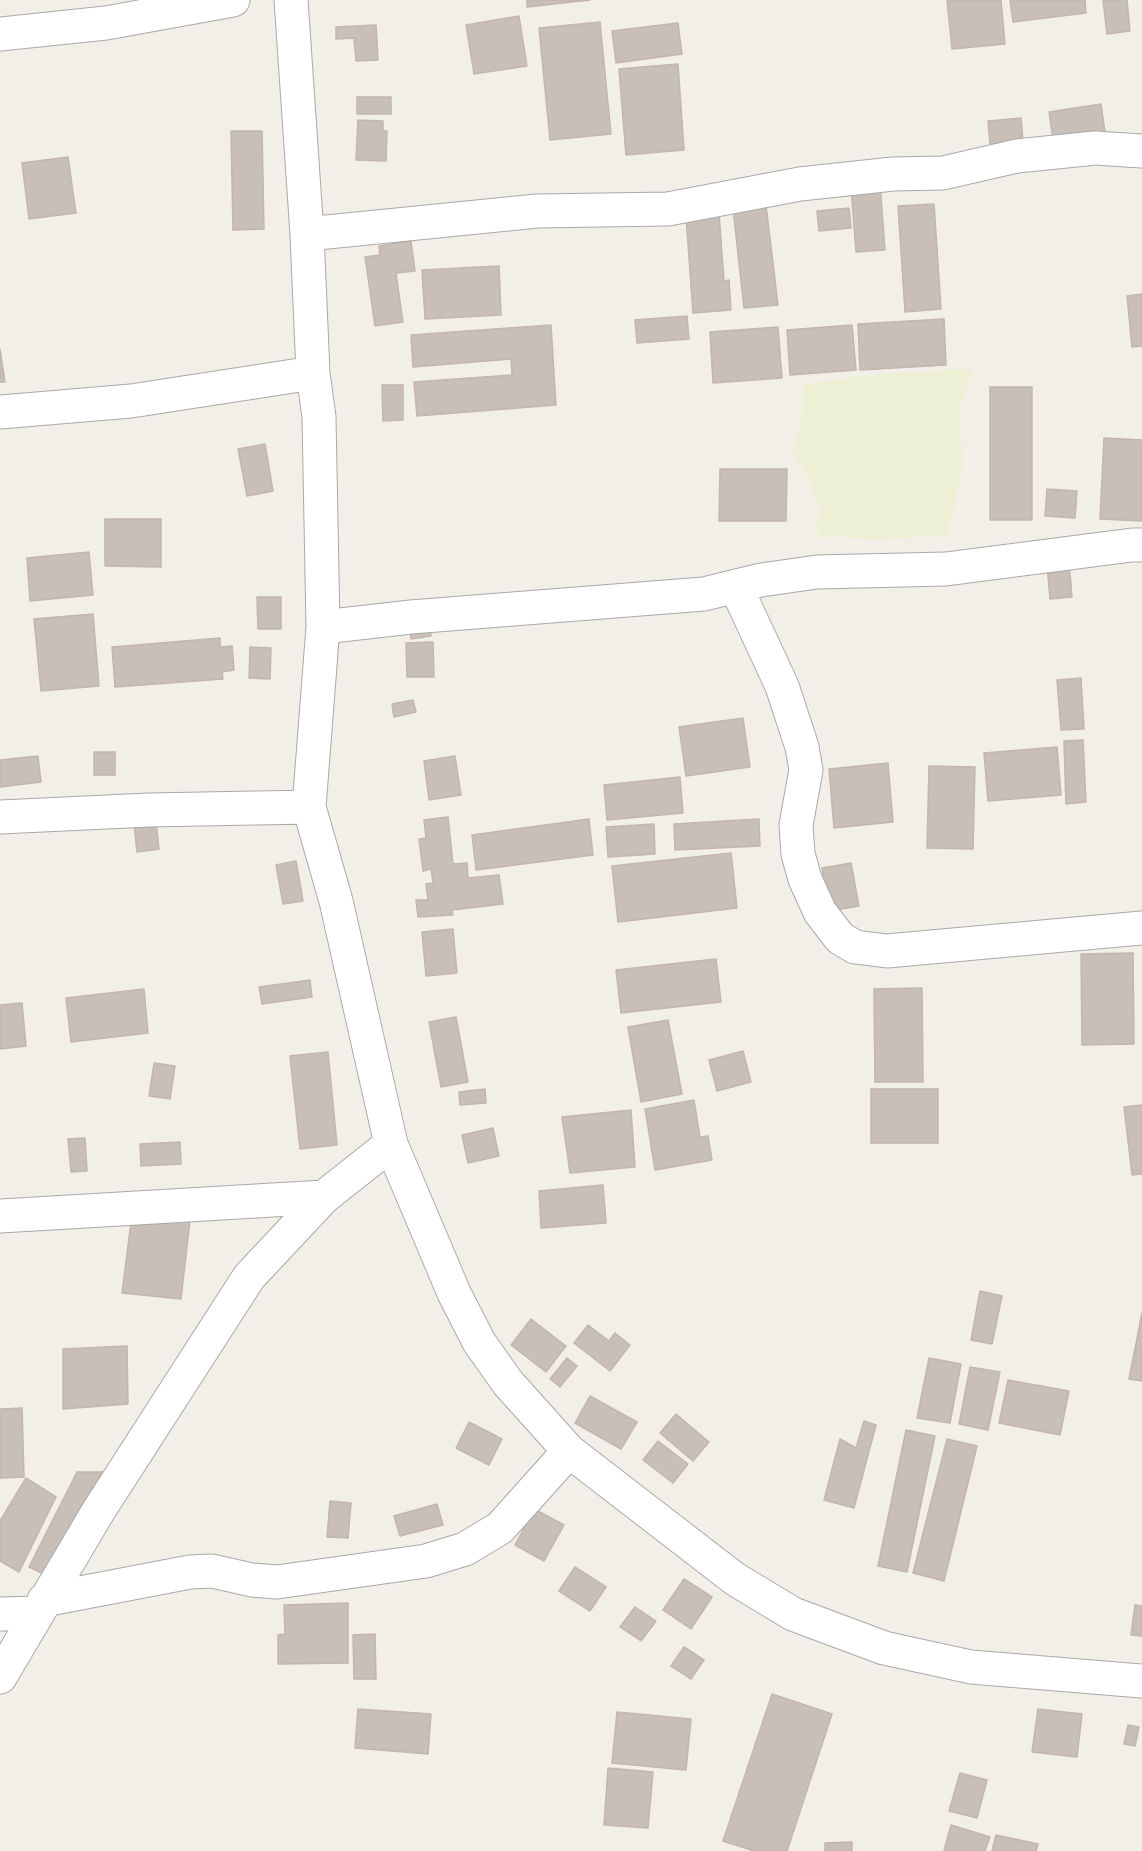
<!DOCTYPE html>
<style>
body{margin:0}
canvas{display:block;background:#f2efe9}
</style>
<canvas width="1142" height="1851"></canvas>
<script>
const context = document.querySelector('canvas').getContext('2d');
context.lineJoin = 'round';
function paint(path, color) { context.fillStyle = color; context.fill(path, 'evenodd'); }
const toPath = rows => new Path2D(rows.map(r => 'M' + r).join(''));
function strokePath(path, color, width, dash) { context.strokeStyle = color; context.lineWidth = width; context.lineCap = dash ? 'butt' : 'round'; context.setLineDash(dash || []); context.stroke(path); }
const farmland = toPath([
 [965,368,972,373,959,411,963,468,949,530,951,535,874,540,827,536,821,539,815,526,821,510,803,468,792,451,801,421,803,384,885,373,935,371]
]);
const building = toPath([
 [527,0,590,0,527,7,527,0],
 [947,0,1001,0,1005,44,952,49,947,0],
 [1010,0,1085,0,1086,13,1013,22,1010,0],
 [1103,0,1127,0,1130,31,1107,34,1103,0],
 [519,16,527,66,474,74,466,25,519,16],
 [600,22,611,134,550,140,539,28,600,22],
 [678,23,682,54,616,63,612,31,678,23],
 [376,25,378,60,356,61,354,38,336,39,336,27,376,25],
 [678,64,684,150,626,155,619,69,678,64],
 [357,97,391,97,391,114,357,114,357,97],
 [1101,104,1105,132,1053,140,1049,112,1101,104],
 [1021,118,1023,142,990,144,988,121,1021,118],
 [358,120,383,121,383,131,387,131,386,161,356,160,358,120],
 [231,131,262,131,264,229,233,230,231,131],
 [68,157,76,213,29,219,22,163,68,157],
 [880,184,885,250,856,252,851,187,880,184],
 [934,204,941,309,905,312,898,206,934,204],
 [766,205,778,305,744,308,733,209,766,205],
 [849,208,851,228,819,231,817,211,849,208],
 [719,213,724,281,729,280,731,310,693,313,686,216,719,213],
 [411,241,415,271,396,273,403,322,375,326,365,257,380,255,379,246,411,241],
 [499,266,501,315,425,319,422,270,499,266],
 [1142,294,1142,346,1132,347,1127,296,1142,294],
 [687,316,689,339,637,343,635,320,687,316],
 [944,319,946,365,860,370,858,324,944,319],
 [551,325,556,405,417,416,414,382,512,375,511,359,413,367,411,335,551,325],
 [852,325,856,370,790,375,787,330,852,325],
 [778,327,782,378,713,383,710,332,778,327],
 [0,349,5,382,0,382,0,349],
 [382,385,403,385,403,420,383,421,382,385],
 [990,387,1032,387,1032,520,990,520,990,387],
 [1104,438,1142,440,1142,521,1100,519,1104,438],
 [265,444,273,491,247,496,238,449,265,444],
 [720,469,787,469,786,521,719,521,720,469],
 [1047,489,1077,491,1075,518,1045,516,1047,489],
 [105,519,161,519,161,567,105,566,105,519],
 [89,552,93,595,30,601,27,558,89,552],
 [1069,563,1072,597,1050,599,1047,565,1069,563],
 [257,597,281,597,281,629,258,629,257,597],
 [93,614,99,686,41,691,34,619,93,614],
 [429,621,431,636,411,639,409,623,429,621],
 [220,638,220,647,232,646,234,670,222,672,223,679,115,687,112,647,220,638],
 [433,642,434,677,407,677,406,643,433,642],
 [250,647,271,648,270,679,249,678,250,647],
 [1081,678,1084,729,1061,730,1057,680,1081,678],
 [413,700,416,712,394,717,392,704,413,700],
 [743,718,750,767,686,776,679,727,743,718],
 [1083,740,1086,802,1066,804,1064,741,1083,740],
 [1057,747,1061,795,988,801,984,753,1057,747],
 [94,752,115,752,115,775,94,775,94,752],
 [38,756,41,782,0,787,0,760,38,756],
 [455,756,461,795,429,800,424,761,455,756],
 [888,763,893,822,834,828,829,769,888,763],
 [929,766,975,767,973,849,927,848,929,766],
 [680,777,683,813,607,820,604,785,680,777],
 [448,817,453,864,467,863,468,878,499,875,503,904,452,910,453,915,418,917,416,900,428,900,426,884,433,883,431,869,423,871,419,839,426,838,424,820,448,817],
 [589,819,593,855,476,870,472,835,589,819],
 [759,819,760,846,675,850,674,824,759,819],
 [156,822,159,849,137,852,134,825,156,822],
 [654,824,655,854,608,857,606,827,654,824],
 [731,853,737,908,618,922,612,866,731,853],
 [296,861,303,901,283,904,276,865,296,861],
 [851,863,859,906,830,911,822,868,851,863],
 [453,929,457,973,426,976,422,932,453,929],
 [1133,953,1134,1044,1082,1045,1081,954,1133,953],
 [716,959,721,1002,621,1013,616,970,716,959],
 [310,980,312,997,262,1004,259,987,310,980],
 [922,988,923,1082,875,1082,874,989,922,988],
 [144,989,148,1033,71,1042,66,998,144,989],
 [22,1003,26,1046,0,1049,0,1005,22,1003],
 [456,1017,468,1082,441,1087,429,1022,456,1017],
 [668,1020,682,1094,641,1102,628,1027,668,1020],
 [743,1051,751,1082,717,1091,709,1060,743,1051],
 [328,1052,337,1145,300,1149,290,1056,328,1052],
 [154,1063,175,1066,170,1099,149,1096,154,1063],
 [485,1089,486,1103,460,1105,459,1092,485,1089],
 [871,1089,938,1089,938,1143,871,1143,871,1089],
 [694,1100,700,1137,708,1136,712,1160,655,1170,645,1109,694,1100],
 [1142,1105,1142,1174,1132,1175,1124,1107,1142,1105],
 [631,1110,635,1167,570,1173,562,1117,631,1110],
 [493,1128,499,1156,468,1163,462,1135,493,1128],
 [85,1138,87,1171,71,1172,68,1139,85,1138],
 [180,1142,181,1164,141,1166,140,1144,180,1142],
 [603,1185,606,1223,541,1228,539,1191,603,1185],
 [133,1206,191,1212,181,1299,122,1293,133,1206],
 [980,1291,1002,1296,992,1344,971,1340,980,1291],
 [1142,1313,1142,1381,1129,1379,1142,1313],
 [531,1319,566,1346,546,1372,511,1345,531,1319],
 [588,1325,609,1341,615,1333,630,1345,610,1371,574,1343,588,1325],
 [127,1346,128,1404,63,1409,63,1349,127,1346],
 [567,1358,577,1366,560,1387,550,1379,567,1358],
 [929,1358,961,1364,950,1423,917,1418,929,1358],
 [970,1367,1000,1372,988,1430,959,1424,970,1367],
 [1008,1380,1069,1391,1060,1435,999,1423,1008,1380],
 [590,1396,637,1422,621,1449,575,1423,590,1396],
 [22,1408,24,1477,0,1478,0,1409,22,1408],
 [676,1414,709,1442,693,1461,660,1433,676,1414],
 [864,1421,876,1425,854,1508,824,1500,840,1439,856,1448,864,1421],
 [469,1422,502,1439,489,1465,456,1448,469,1422],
 [906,1430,935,1436,907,1572,878,1566,906,1430],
 [947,1439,977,1446,944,1581,913,1573,947,1439],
 [658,1441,688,1464,673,1483,643,1460,658,1441],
 [77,1472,103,1472,48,1576,29,1567,77,1472],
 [26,1478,56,1497,19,1572,0,1561,0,1521,26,1478],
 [330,1501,351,1503,348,1538,327,1537,330,1501],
 [437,1504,443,1525,400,1536,394,1516,437,1504],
 [534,1509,564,1525,544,1561,515,1545,534,1509],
 [575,1567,606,1587,590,1611,559,1591,575,1567],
 [684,1579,712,1597,691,1629,663,1610,684,1579],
 [348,1603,348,1663,278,1664,278,1635,285,1634,284,1605,348,1603],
 [1135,1605,1142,1606,1142,1636,1131,1635,1135,1605],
 [635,1607,656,1621,641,1641,620,1627,635,1607],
 [375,1634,376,1679,354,1679,353,1635,375,1634],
 [684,1647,704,1660,691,1679,671,1666,684,1647],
 [772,1694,832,1714,787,1851,754,1851,723,1841,772,1694],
 [358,1709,431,1714,428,1754,355,1748,358,1709],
 [1038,1709,1082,1714,1077,1757,1032,1752,1038,1709],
 [617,1712,691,1719,686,1770,612,1763,617,1712],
 [1128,1725,1139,1727,1135,1746,1124,1744,1128,1725],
 [608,1768,653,1772,648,1828,604,1825,608,1768],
 [960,1773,987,1780,977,1818,949,1811,960,1773],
 [951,1825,990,1837,985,1851,944,1851,951,1825],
 [996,1835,1038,1844,1036,1851,992,1851,996,1835],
 [852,1842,852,1851,825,1851,825,1843,852,1842]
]);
const minor = toPath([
 [291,0,307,234,313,373,319,417,323,627,309,807,336,901,391,1144,454,1293,479,1342,508,1383,569,1451,735,1579,793,1614,884,1648,971,1667,1142,1681],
 [0,34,106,23,233,0],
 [307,234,537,211,668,209,800,184,893,174,943,173,1017,156,1095,148,1142,151],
 [0,412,131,401,313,373],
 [736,587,782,686,802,747,806,770,796,825,798,854,805,879,820,912,840,938,855,947,887,951,1142,928],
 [323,627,411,617,704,594,761,580,817,572,946,569,1132,545,1142,545],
 [0,817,149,810,309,807],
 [0,1216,324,1197],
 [44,1600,190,1572,212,1571,252,1580,277,1582,426,1561,465,1549,500,1528,569,1451],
 [0,1614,36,1613],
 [0,1677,99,1510,249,1277,324,1197,391,1144]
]);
paint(farmland, '#eef0d5');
paint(building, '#c7bfb8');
strokePath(building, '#c4b6ab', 1.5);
strokePath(minor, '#a9a9a9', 35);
strokePath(minor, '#fff', 33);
</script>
